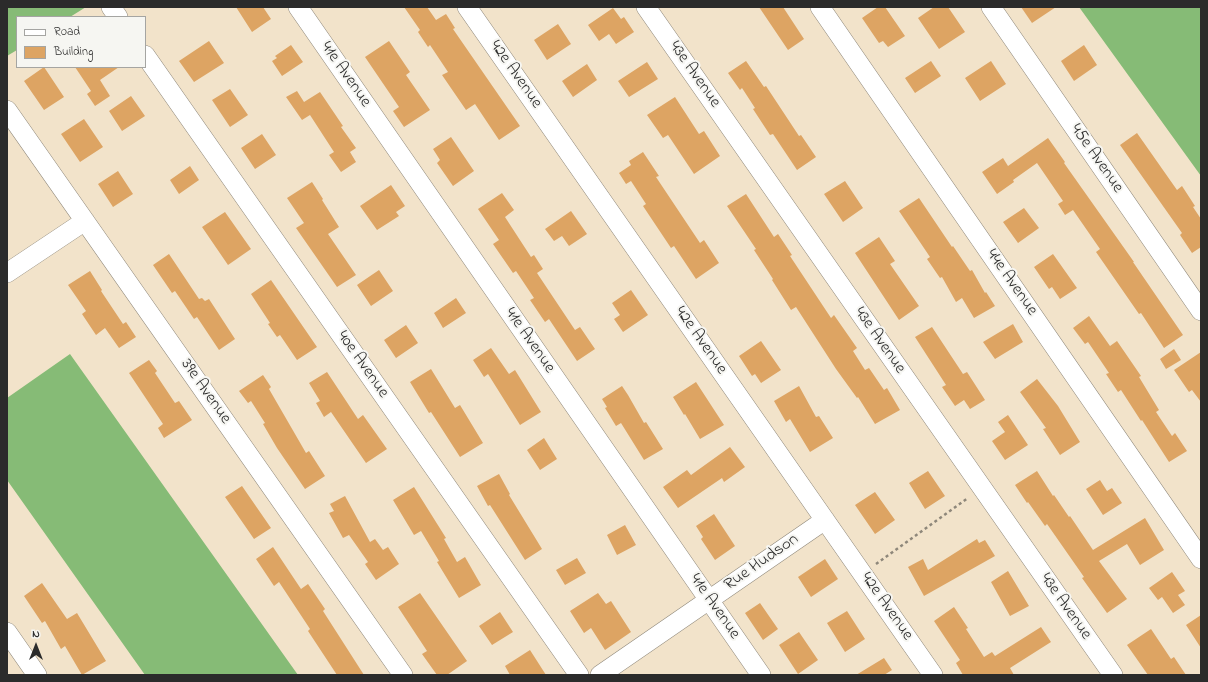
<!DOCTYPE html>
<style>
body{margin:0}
#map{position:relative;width:1208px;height:682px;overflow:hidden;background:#f2e3ca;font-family:"Indie Flower",sans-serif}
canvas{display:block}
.frame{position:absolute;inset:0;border:8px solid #2b2b2b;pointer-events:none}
.legend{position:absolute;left:16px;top:16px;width:130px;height:52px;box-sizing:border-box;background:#f6f6f2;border:1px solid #a5a5a2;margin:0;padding:5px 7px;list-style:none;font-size:12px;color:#2b2b2b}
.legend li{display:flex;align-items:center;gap:8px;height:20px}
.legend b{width:20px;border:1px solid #a5a5a2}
.north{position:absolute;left:16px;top:626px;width:40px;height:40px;-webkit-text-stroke:3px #f6f6f2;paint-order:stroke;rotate:0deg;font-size:11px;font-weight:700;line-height:16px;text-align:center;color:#2b2b2b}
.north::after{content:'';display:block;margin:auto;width:14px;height:18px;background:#2b2b2b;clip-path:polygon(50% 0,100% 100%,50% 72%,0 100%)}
</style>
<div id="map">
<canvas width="1208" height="682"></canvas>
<div class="frame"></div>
<ul class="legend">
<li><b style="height:5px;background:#fff"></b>Road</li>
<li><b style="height:11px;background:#dda463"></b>Building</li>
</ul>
<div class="north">N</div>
</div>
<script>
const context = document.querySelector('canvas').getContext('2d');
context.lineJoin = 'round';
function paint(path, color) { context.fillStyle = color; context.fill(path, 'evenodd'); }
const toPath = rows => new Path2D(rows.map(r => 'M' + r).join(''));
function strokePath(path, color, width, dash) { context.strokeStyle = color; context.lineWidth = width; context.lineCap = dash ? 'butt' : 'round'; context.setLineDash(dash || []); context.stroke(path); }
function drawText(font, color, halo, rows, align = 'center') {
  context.font = font + ' "Indie Flower",sans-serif'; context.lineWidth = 4; context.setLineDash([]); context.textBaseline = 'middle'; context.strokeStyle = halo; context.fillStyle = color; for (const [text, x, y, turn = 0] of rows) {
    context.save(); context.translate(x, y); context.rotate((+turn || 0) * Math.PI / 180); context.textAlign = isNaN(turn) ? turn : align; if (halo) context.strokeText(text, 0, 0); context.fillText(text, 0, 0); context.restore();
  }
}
const forest = toPath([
 [7,7,86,7,70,17,17,17,17,50,7,56],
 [1079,7,1201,7,1201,176],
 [70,354,298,675,145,675,7,480,7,398]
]);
const building = toPath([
 [236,7,263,7,271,19,252,32],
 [404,7,427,7,436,20,446,14,455,28,453,29,520,126,499,140,475,104,466,110,442,75,448,72,430,45,428,47,418,32,420,30],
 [759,7,783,7,804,39,788,50],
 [878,7,885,7,905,36,888,47,883,41,879,43,862,18],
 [934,7,948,7,965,32,939,49,918,18],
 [1021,7,1056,7,1032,23],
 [613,8,621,19,624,17,634,32,616,44,609,34,599,41,588,25],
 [558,24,571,44,547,60,534,40],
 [209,41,224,63,194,82,179,61],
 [389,41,410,72,406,75,430,110,404,127,393,111,399,107,365,57],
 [291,45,303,62,282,76,272,61,277,58,275,56],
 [1084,45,1097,65,1074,81,1061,61],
 [746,61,764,87,766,86,799,136,801,135,816,157,797,170,773,134,770,135,753,109,755,108,742,88,740,90,728,73],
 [931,61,941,76,915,93,905,78],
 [991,61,1006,84,980,101,965,78],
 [647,62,658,79,629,97,618,81],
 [587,64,597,80,573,97,562,81],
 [44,67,64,97,44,110,24,81],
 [75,67,119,67,100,80,110,96,95,106,87,94,91,91],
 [230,89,248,115,230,127,212,100],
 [297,91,304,102,320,92,343,126,341,127,356,148,350,152,356,162,341,172,329,155,334,152,310,115,302,120,286,97],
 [131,96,145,116,122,131,109,111],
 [675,97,699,134,704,131,720,156,694,174,668,135,663,138,647,115],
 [84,119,103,147,80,162,61,134],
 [1137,133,1177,190,1182,186,1195,206,1193,207,1201,219,1201,247,1192,253,1180,235,1182,233,1120,145],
 [262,134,276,155,255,169,241,148],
 [451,137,474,171,453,186,437,163,440,160,433,149],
 [1048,138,1065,162,1064,163,1134,262,1133,262,1183,335,1164,348,1141,313,1139,314,1096,252,1100,249,1073,210,1065,215,1058,204,1063,201,1037,163,1013,180,1014,182,997,194,982,172,1003,158,1008,166],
 [643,152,659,176,656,177,700,243,704,240,719,263,696,279,674,246,671,248,643,206,646,204,631,181,626,184,619,173,631,165,629,161],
 [190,166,199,180,179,194,170,180],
 [118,171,133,194,113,207,98,184],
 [845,181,863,208,843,222,824,194],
 [312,182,323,199,322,200,339,227,328,234,356,275,337,287,296,228,304,223,287,198],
 [391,185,405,206,396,212,399,216,377,230,360,206],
 [502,193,514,210,505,217,531,257,534,255,543,269,537,273,575,330,580,327,595,349,577,361,549,319,545,322,530,300,534,298,516,271,513,273,493,244,499,240,478,209],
 [746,194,774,237,778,234,792,255,790,256,831,318,834,315,857,348,853,351,865,370,869,368,884,390,887,388,900,410,875,424,858,397,857,398,836,369,796,307,791,310,772,280,773,279,754,250,756,249,727,206],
 [919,198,952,247,953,246,970,271,972,270,985,293,986,292,995,306,974,318,962,298,956,302,942,277,940,278,927,259,930,257,899,211],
 [1024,208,1039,228,1018,243,1003,222],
 [571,211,587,234,569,246,562,236,554,241,545,229],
 [225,212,251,249,228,265,202,227],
 [879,237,895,261,890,264,919,306,899,320,855,253],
 [169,254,199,299,202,298,205,301,209,299,235,339,219,350,197,317,194,319,175,291,172,293,153,265],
 [1053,254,1077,288,1060,299,1052,287,1049,289,1034,267],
 [379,270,393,291,371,306,357,285],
 [90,271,102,290,101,291,123,324,126,322,136,337,119,348,105,328,96,335,82,314,86,311,68,285],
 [271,280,317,347,297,360,280,335,277,337,268,324,270,323,251,294],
 [631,290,648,315,623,332,614,319,620,315,612,303],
 [456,298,466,313,443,328,434,313],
 [1089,316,1110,346,1117,341,1141,376,1139,377,1159,410,1156,412,1172,436,1175,433,1187,451,1169,462,1142,420,1141,421,1121,390,1118,392,1106,374,1109,373,1088,342,1085,344,1073,328],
 [1013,324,1023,342,995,359,983,342],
 [406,325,418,343,396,358,384,340],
 [932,327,963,374,967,372,985,400,970,409,964,400,955,406,942,387,946,385,915,337],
 [761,341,781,370,761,383,755,374,752,376,739,356],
 [491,348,509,374,515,370,541,412,520,425,488,374,484,377,473,360],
 [1174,349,1181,360,1166,369,1160,359],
 [1201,352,1201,402,1192,390,1189,392,1174,370],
 [149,360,157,371,155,373,175,403,179,401,192,420,164,438,158,428,163,424,129,373],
 [431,369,455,408,460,405,483,443,460,457,431,412,429,413,410,382],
 [327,372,358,419,363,415,387,449,366,463,331,412,324,417,316,403,320,401,309,383],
 [263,375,271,387,269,389,306,453,309,451,325,476,305,489,277,448,263,424,265,423,251,401,248,403,239,391],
 [1037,379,1058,406,1080,442,1060,455,1043,429,1046,428,1020,392],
 [696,382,724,425,700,439,685,414,684,415,673,397],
 [622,386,628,395,644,423,646,422,663,449,644,460,621,423,616,426,605,408,607,407,602,399],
 [799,386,816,417,819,416,833,438,810,452,790,419,786,422,774,401],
 [1008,415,1028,445,1005,460,992,441,1005,432,998,422],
 [544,438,557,459,540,470,527,450],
 [730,447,745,467,724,482,722,478,678,508,663,487,687,470,691,475],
 [928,471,945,496,925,509,909,483],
 [1037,471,1053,496,1054,495,1069,517,1070,516,1093,550,1145,518,1164,550,1140,565,1127,544,1099,561,1127,599,1107,613,1082,578,1084,577,1047,524,1045,526,1028,502,1027,503,1015,485],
 [499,474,510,494,509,495,542,549,525,560,490,505,488,506,477,486],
 [1100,480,1107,491,1112,488,1122,503,1103,515,1086,489],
 [242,486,271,528,254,539,225,497],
 [414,487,446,538,444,539,457,562,465,557,481,585,459,598,437,562,439,561,421,531,414,535,393,500],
 [875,492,895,520,875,534,855,505],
 [345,496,370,542,375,539,383,550,388,547,399,564,376,580,365,564,368,562,349,535,343,538,329,513,334,511,330,504],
 [714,514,735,546,715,560,701,539,703,537,696,526],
 [625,525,636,545,617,555,607,535],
 [977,539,979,543,985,540,995,556,924,596,908,567,923,559,928,570],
 [273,547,301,589,308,584,325,609,323,611,364,675,337,675,308,631,310,629,279,582,274,586,256,559],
 [577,558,586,573,565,585,556,570],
 [825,559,838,579,811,597,798,577],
 [1008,571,1029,606,1010,616,991,582],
 [1172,572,1185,591,1178,595,1185,605,1173,613,1162,597,1158,600,1149,588],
 [42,583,67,619,77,613,106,661,82,675,65,646,61,649,45,621,42,623,24,596],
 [420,593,467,661,447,675,437,675,422,654,427,651,398,607],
 [598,593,606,604,611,601,631,632,605,650,591,628,584,633,570,611],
 [760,603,778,629,763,640,745,613],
 [954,607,968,628,966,629,984,657,992,652,995,656,1041,627,1051,642,1010,668,1014,675,963,675,956,663,960,660,934,621],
 [847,611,865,639,845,652,827,623],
 [500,612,513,632,492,645,479,626],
 [1201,615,1201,648,1186,625],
 [1151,629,1171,659,1174,657,1186,675,1148,675,1127,645],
 [799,632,818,660,798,674,779,645],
 [530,650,546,675,510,675,505,666],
 [884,658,892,670,884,675,856,675]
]);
const path = toPath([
 [876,564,968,498]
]);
const minor = toPath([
 [111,7,118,17],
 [298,7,761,675],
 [467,7,933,675],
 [646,7,1113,675],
 [820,7,1201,559],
 [991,7,1201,311],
 [145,55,579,675],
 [7,110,403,675],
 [7,273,85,221],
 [7,632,37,675],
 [600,675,825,520]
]);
const streetNames = [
 ["41e Avenue",345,75,55],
 ["42e Avenue",515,75,55],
 ["43e Avenue",694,75,55],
 ["45e Avenue",1096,159,55],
 ["44e Avenue",1011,283,55],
 ["41e Avenue",529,341,55],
 ["42e Avenue",700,341,55],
 ["43e Avenue",879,341,55],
 ["40e Avenue",362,365,55],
 ["39e Avenue",205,392,55],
 ["Rue Hudson",762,563,-35],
 ["41e Avenue",714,607,55],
 ["42e Avenue",886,607,55],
 ["43e Avenue",1065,607,55]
];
paint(forest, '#86bb76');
paint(building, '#dda463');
strokePath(minor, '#8e877a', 20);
strokePath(path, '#8e877a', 2.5, [3, 3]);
strokePath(minor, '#fff', 19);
drawText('17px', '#2b2b2b', '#f6f6f2', streetNames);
</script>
